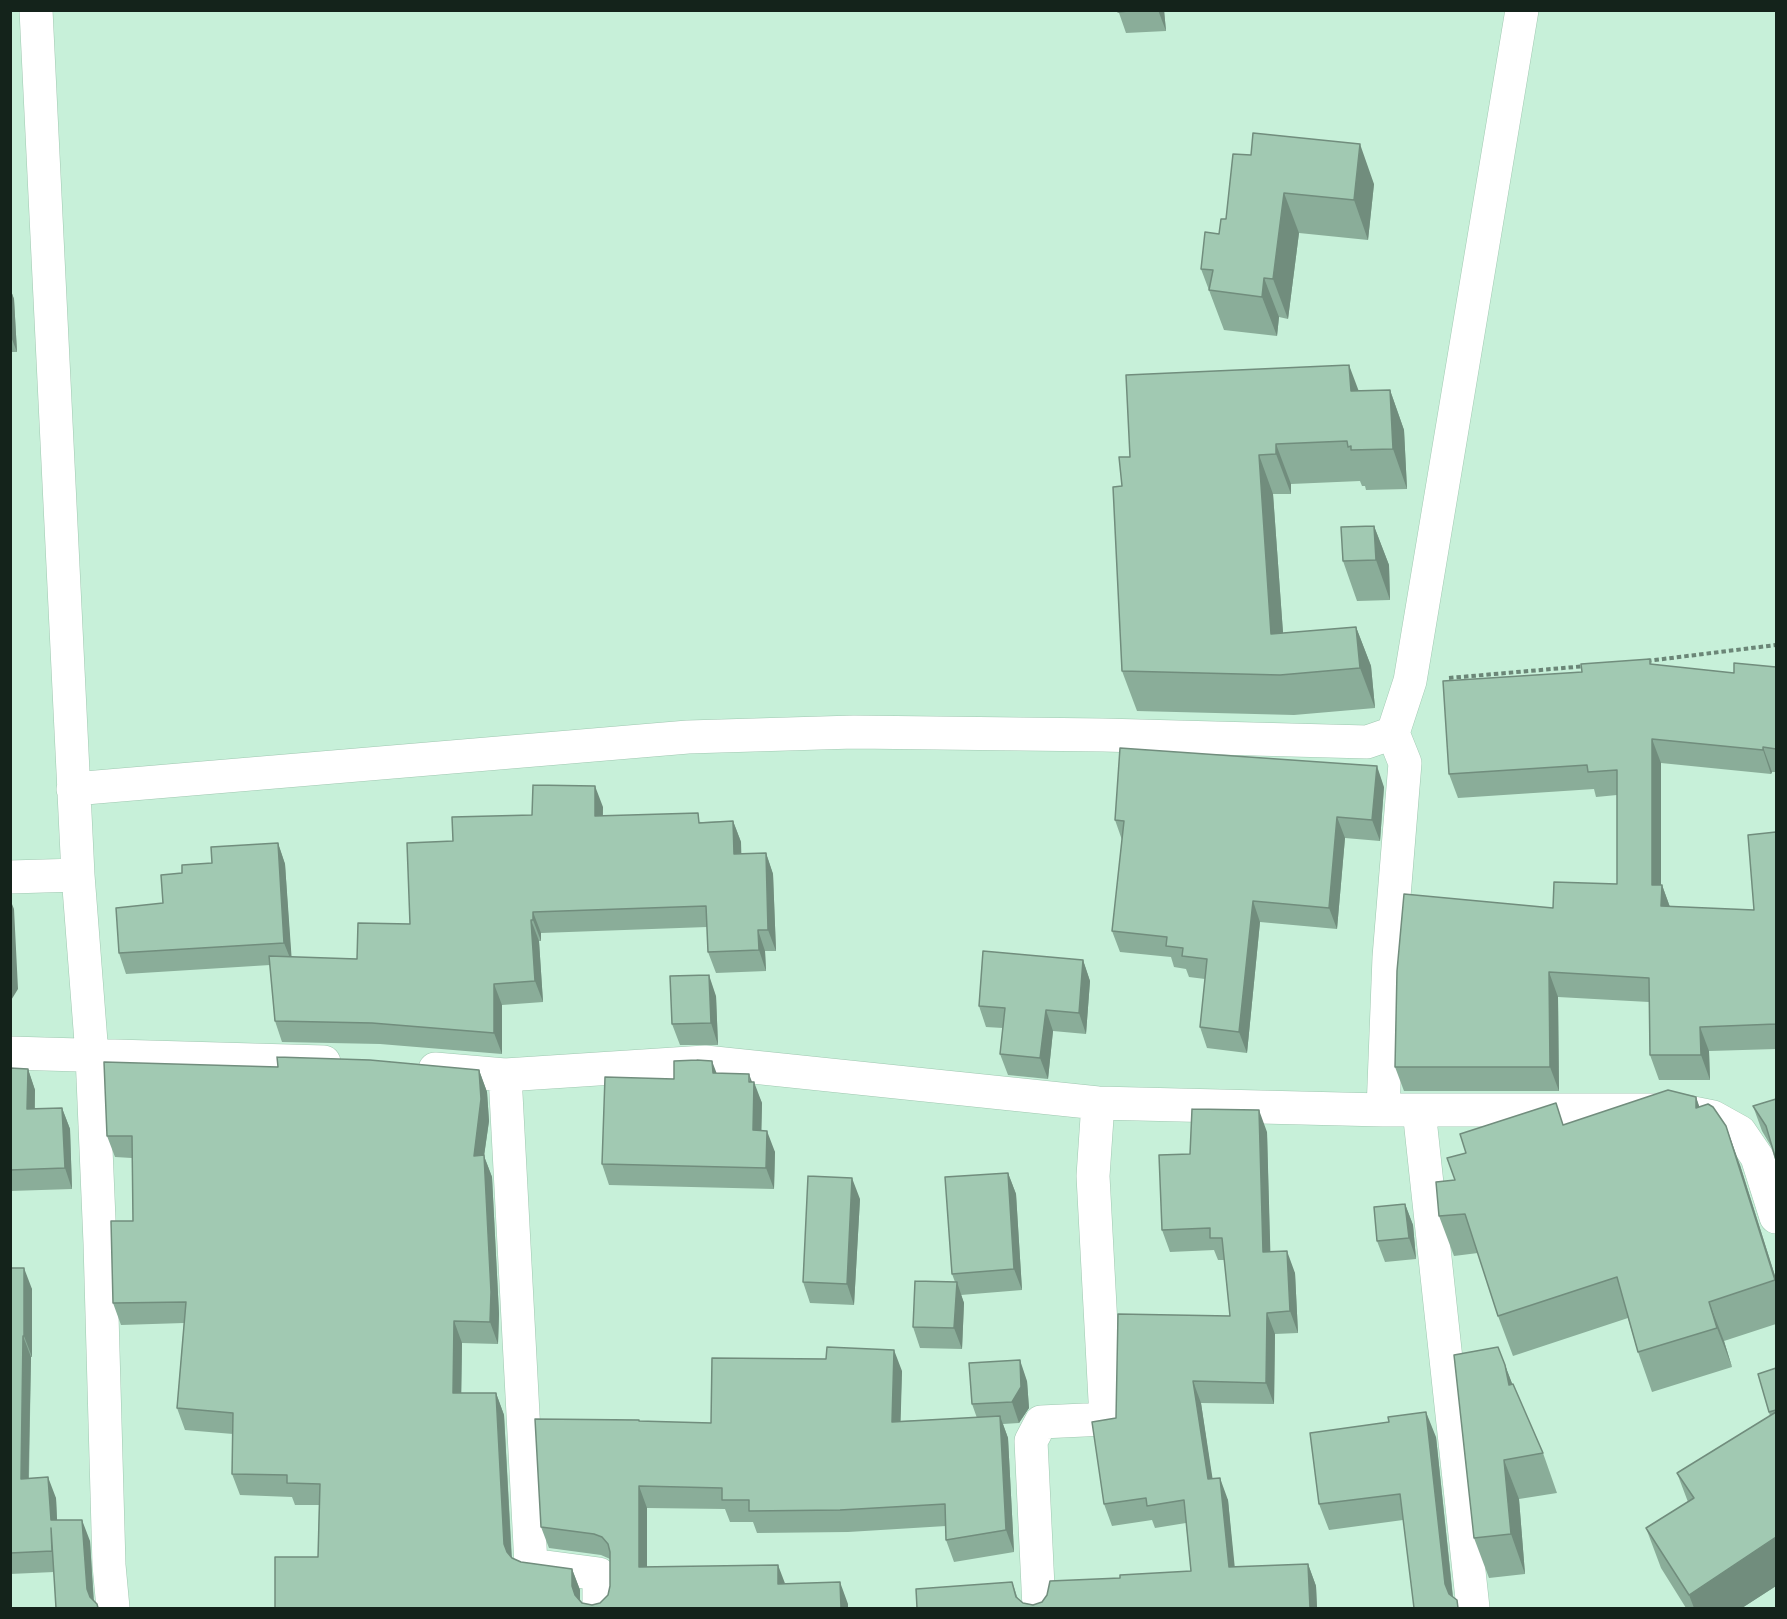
<!DOCTYPE html>
<style>
body{margin:0}
#map{position:relative;width:1787px;height:1619px;overflow:hidden;background:#c7f0d9;font-family:"Crimson Pro",serif}
canvas{display:block}
.frame{position:absolute;inset:0;border:12px solid #14231b;pointer-events:none}
</style>
<div id="map">
<canvas width="1787" height="1619"></canvas>
<div class="frame"></div>
</div>
<script>
const context = document.querySelector('canvas').getContext('2d');
context.lineJoin = 'round';
const toPath = rows => new Path2D(rows.map(r => 'M' + r).join(''));
function strokePath(path, color, width, dash) { context.strokeStyle = color; context.lineWidth = width; context.lineCap = dash ? 'butt' : 'round'; context.setLineDash(dash || []); context.stroke(path); }
function paint(path, color) { context.fillStyle = color; context.fill(path, 'evenodd'); }
const path = toPath([
 [1647,661,1776,645],
 [1449,678,1586,666]
]);
const minor = toPath([
 [36,10,78,875,92,1055,100,1243,109,1565,113,1608],
 [73,789,688,737,854,732,1103,735,1367,742,1393,733,1410,681,1522,10],
 [10,877,78,875],
 [10,1053,324,1062],
 [435,1069,505,1075,705,1062,1098,1103,1383,1110,1678,1110,1713,1117,1740,1132,1757,1157,1776,1217],
 [505,1075,531,1565,599,1574,599,1608],
 [1383,1110,1389,957,1405,763,1393,733],
 [1419,1110,1473,1608],
 [1039,1608,1031,1441,1041,1422,1106,1419,1093,1176,1098,1103]
]);
const wall = toPath([
 [1118,10,1164,10,1166,31,1126,33],
 [1233,154,1374,184,1368,240,1299,233,1288,319,1279,317,1277,336,1224,330,1201,269,1226,219],
 [10,288,14,299,17,352,10,352],
 [1390,390,1404,430,1407,489,1366,490,1365,486,1362,486,1360,481,1291,484,1291,494,1273,494,1283,633,1356,627,1371,666,1375,708,1294,715,1137,711,1122,671,1122,486,1130,457,1359,391],
 [1374,526,1389,565,1390,600,1357,601,1343,561],
 [1650,659,1652,665,1734,673,1776,667,1776,772,1772,772,1771,774,1661,763,1661,885,1662,885,1670,907,1754,910,1776,832,1776,1049,1709,1051,1710,1080,1659,1080,1650,1055,1649,1002,1558,997,1559,1091,1404,1091,1395,1067,1553,908,1617,884,1617,795,1596,797,1594,789,1458,798,1449,774,1582,672],
 [1384,787,1380,841,1345,838,1337,929,1260,922,1247,1053,1207,1048,1200,1027,1205,979,1189,977,1186,969,1174,967,1171,957,1120,952,1112,931,1122,840,1115,820],
 [603,807,603,816,702,822,733,821,741,842,741,854,766,853,773,874,776,951,765,951,766,971,716,973,708,952,707,927,541,933,541,941,539,941,543,1002,502,1005,502,1054,380,1044,282,1042,275,1021,270,965,126,974,119,953,163,903,182,873,278,843,285,864,291,957,357,959,410,924,532,815],
 [1083,960,1090,981,1086,1034,1053,1031,1048,1079,1008,1075,1000,1054,1003,1028,986,1027,979,1006],
 [716,996,718,1045,680,1045,672,1024],
 [278,1067,479,1070,487,1092,489,1121,484,1156,492,1177,499,1314,498,1344,462,1343,461,1393,496,1393,504,1415,512,1558,521,1562,572,1569,580,1590,580,1601,582,1603,592,1605,600,1603,608,1595,610,1586,610,1559,601,1555,549,1548,541,1527,640,1421,711,1423,902,1371,900,1421,977,1418,972,1404,1027,1381,1029,1408,1019,1423,1003,1424,1008,1438,1014,1552,954,1562,946,1540,946,1526,848,1532,757,1533,753,1522,730,1522,725,1509,647,1508,647,1567,785,1583,848,1604,275,1608,318,1557,319,1505,295,1505,292,1497,240,1495,232,1474,233,1434,185,1430,177,1408,184,1323,121,1325,113,1303,133,1221,132,1158,115,1157,107,1136],
 [10,1068,28,1069,35,1090,35,1108,62,1108,70,1129,72,1189,10,1191],
 [717,1073,752,1082,762,1103,761,1131,775,1152,774,1189,609,1185,602,1164,674,1079],
 [1696,1097,1699,1107,1740,1165,1776,1279,1776,1324,1724,1341,1732,1367,1652,1392,1638,1352,1628,1318,1513,1356,1498,1316,1478,1253,1454,1256,1439,1216,1455,1180,1564,1125],
 [1776,1099,1772,1148,1762,1131,1753,1106],
 [1267,1132,1270,1252,1295,1273,1298,1333,1275,1334,1274,1404,1201,1403,1212,1479,1228,1500,1234,1567,1308,1564,1316,1586,1317,1608,917,1608,1012,1582,1018,1599,1023,1603,1033,1605,1120,1578,1191,1571,1186,1523,1155,1528,1152,1520,1112,1526,1104,1504,1116,1418,1230,1316,1225,1260,1218,1260,1214,1250,1170,1252,1162,1230,1190,1154],
 [1008,1173,1016,1194,1022,1290,961,1295,964,1303,962,1349,920,1348,913,1327,955,1282,952,1274],
 [860,1199,854,1305,810,1303,803,1282],
 [1405,1204,1413,1225,1416,1259,1385,1262,1377,1241],
 [10,1268,32,1289,32,1357,31,1357,29,1478,56,1498,57,1520,90,1541,94,1601,54,1572,10,1574],
 [1505,1365,1512,1384,1543,1453,1557,1493,1519,1499,1525,1574,1489,1578,1474,1538],
 [1776,1368,1776,1586,1742,1608,1686,1608,1661,1568,1646,1528,1688,1502,1677,1473,1770,1416,1758,1374],
 [1436,1437,1453,1597,1460,1608,1403,1520,1329,1530,1319,1504]
]);
const shadedWall = toPath([
 [1158,10,1164,10,1166,31],
 [1360,144,1374,184,1368,240,1354,200],
 [1284,193,1299,233,1288,319,1273,279],
 [1264,278,1279,317,1277,336,1262,297],
 [10,288,14,299,17,352,10,334],
 [1349,365,1364,405,1351,391],
 [1390,390,1404,430,1407,489,1393,449],
 [1276,444,1291,484,1291,494,1276,454],
 [1259,455,1273,494,1286,674,1271,634],
 [1374,526,1389,565,1390,600,1376,560],
 [1356,627,1371,666,1375,708,1360,668],
 [1652,739,1661,763,1661,909,1652,885],
 [1763,747,1772,772,1771,774,1763,750],
 [1377,766,1384,787,1380,841,1372,820],
 [595,786,603,807,602,837,595,816],
 [1337,817,1345,838,1337,929,1329,908],
 [733,821,741,842,742,875,734,854],
 [278,843,285,864,292,963,284,943],
 [766,853,773,874,776,951,768,930],
 [1662,885,1671,910,1661,906],
 [10,899,14,909,18,989,10,1002],
 [1253,901,1260,922,1247,1053,1239,1032],
 [533,912,541,933,541,941,533,920],
 [531,920,539,941,543,1002,535,981],
 [758,930,765,951,766,971,759,950],
 [1083,960,1090,981,1086,1034,1079,1013],
 [1549,972,1558,997,1559,1091,1550,1067],
 [709,975,716,996,718,1045,711,1023],
 [494,984,502,1005,502,1054,494,1033],
 [1046,1010,1053,1031,1048,1079,1040,1058],
 [1700,1027,1709,1051,1710,1080,1701,1055],
 [712,1061,720,1082,713,1073],
 [28,1069,35,1090,34,1130,27,1109],
 [479,1070,487,1092,489,1121,484,1156,492,1177,499,1314,498,1344,490,1322,474,1156],
 [749,1074,754,1087,754,1082,762,1103,761,1152,753,1130],
 [1696,1097,1710,1137,1696,1108],
 [62,1108,70,1129,72,1189,65,1168],
 [1259,1110,1267,1132,1271,1274,1263,1252],
 [1726,1126,1740,1165,1776,1279,1776,1284],
 [767,1131,775,1152,774,1189,766,1168],
 [1008,1173,1016,1194,1022,1290,1014,1269],
 [852,1178,860,1199,854,1305,847,1284],
 [1405,1204,1413,1225,1416,1259,1409,1238],
 [1287,1251,1295,1273,1298,1333,1290,1311],
 [24,1268,32,1289,32,1357,24,1336],
 [957,1282,964,1303,962,1349,954,1328],
 [1709,1302,1724,1341,1732,1367,1717,1328],
 [1267,1313,1275,1334,1274,1404,1266,1383],
 [454,1321,462,1343,461,1414,453,1393],
 [23,1336,31,1357,28,1500,21,1479],
 [894,1350,902,1371,900,1444,892,1422],
 [1020,1360,1027,1381,1029,1408,1019,1423,1012,1402],
 [1505,1365,1520,1404,1509,1385],
 [1193,1381,1201,1403,1216,1501,1208,1479],
 [496,1393,504,1415,512,1566,514,1574,504,1544],
 [1426,1412,1436,1437,1454,1608,1445,1584],
 [1000,1416,1008,1438,1014,1552,1006,1530],
 [1504,1460,1519,1499,1525,1574,1511,1534],
 [48,1477,56,1498,58,1541,51,1520],
 [1220,1478,1228,1500,1237,1589,1229,1567],
 [639,1486,647,1508,647,1589,639,1567],
 [82,1520,90,1541,94,1608,87,1589],
 [1776,1537,1776,1586,1742,1608,1694,1608,1689,1595],
 [1308,1564,1316,1586,1317,1608,1310,1608],
 [778,1565,786,1586,778,1584],
 [572,1569,580,1590,580,1608,575,1595,572,1586],
 [840,1582,848,1604,848,1608,841,1608]
]);
const building = toPath([
 [1118,10,1139,10,1118,12,1118,10],
 [1253,133,1360,144,1354,200,1284,193,1273,279,1264,278,1262,297,1209,290,1213,270,1201,269,1205,232,1219,234,1221,219,1226,219,1233,154,1251,155,1253,133],
 [1349,365,1351,391,1390,390,1393,449,1351,450,1351,446,1348,447,1347,441,1276,444,1276,454,1259,455,1271,634,1356,627,1360,668,1280,675,1122,671,1113,487,1122,486,1119,457,1130,457,1126,375,1349,365],
 [1374,526,1376,560,1343,561,1341,527,1374,526],
 [1650,659,1650,664,1734,673,1734,663,1776,667,1776,749,1763,747,1763,750,1652,739,1652,885,1662,885,1661,906,1754,910,1748,835,1776,832,1776,1024,1700,1027,1701,1055,1650,1055,1649,978,1549,972,1550,1067,1395,1067,1397,971,1404,894,1553,908,1554,882,1617,884,1617,770,1588,772,1587,765,1449,774,1443,681,1582,672,1581,664,1650,659],
 [1120,748,1377,766,1372,820,1337,817,1329,908,1253,901,1239,1032,1200,1027,1207,959,1182,956,1183,948,1166,946,1167,937,1112,931,1124,821,1115,820,1120,748],
 [533,785,595,786,595,816,698,813,699,823,733,821,734,854,766,853,768,930,758,930,759,950,708,952,706,906,533,912,533,920,531,920,535,981,494,984,494,1033,372,1023,275,1021,269,956,357,959,358,923,410,924,407,843,453,841,452,817,532,815,533,785],
 [278,843,284,943,119,953,116,908,163,903,161,875,182,873,182,865,212,863,211,847,278,843],
 [983,951,1083,960,1079,1013,1046,1010,1040,1058,1000,1054,1005,1008,979,1006,983,951],
 [709,975,711,1023,672,1024,670,976,709,975],
 [277,1057,370,1060,479,1070,481,1099,474,1156,484,1155,491,1292,490,1322,454,1321,453,1393,496,1393,504,1544,507,1552,512,1558,521,1562,572,1569,572,1586,575,1595,582,1603,592,1605,600,1603,608,1595,610,1586,610,1552,608,1544,602,1537,594,1534,541,1527,535,1419,639,1420,639,1421,711,1423,712,1358,826,1359,827,1347,894,1350,892,1422,1000,1416,1006,1530,946,1540,945,1504,840,1510,749,1511,749,1500,722,1500,722,1488,639,1486,639,1567,778,1565,778,1584,840,1582,841,1608,275,1608,275,1557,318,1557,320,1484,287,1483,287,1475,232,1474,233,1413,177,1408,186,1302,113,1303,111,1221,133,1221,132,1136,107,1136,104,1062,278,1067,277,1057],
 [697,1060,712,1061,713,1073,749,1074,749,1082,754,1082,753,1130,767,1131,766,1168,602,1164,605,1077,674,1079,674,1061,697,1060],
 [10,1068,28,1069,27,1109,62,1108,65,1168,10,1170,10,1068],
 [1668,1090,1696,1097,1696,1108,1708,1104,1713,1107,1726,1126,1775,1280,1709,1302,1717,1328,1638,1352,1617,1277,1498,1316,1465,1214,1439,1216,1436,1182,1455,1180,1447,1158,1466,1153,1460,1134,1556,1103,1563,1125,1668,1090],
 [1776,1099,1776,1160,1766,1126,1753,1106,1776,1099],
 [1192,1109,1259,1110,1263,1252,1287,1251,1290,1311,1267,1313,1266,1383,1193,1381,1208,1479,1220,1478,1229,1567,1308,1564,1310,1608,917,1608,916,1589,1012,1582,1016,1597,1023,1603,1033,1605,1042,1602,1047,1595,1050,1581,1120,1578,1120,1575,1191,1571,1184,1500,1147,1506,1146,1498,1104,1504,1092,1422,1116,1418,1118,1314,1230,1316,1222,1238,1210,1238,1210,1228,1162,1230,1159,1155,1190,1154,1192,1109],
 [1008,1173,1014,1269,952,1274,945,1177,1008,1173],
 [808,1176,852,1178,847,1284,803,1282,808,1176],
 [1405,1204,1409,1238,1377,1241,1374,1207,1405,1204],
 [10,1268,24,1268,24,1336,23,1336,21,1479,48,1477,51,1520,82,1520,87,1589,90,1597,97,1604,98,1608,56,1608,51,1528,52,1551,10,1553,10,1268],
 [915,1281,957,1282,954,1328,913,1327,915,1281],
 [1498,1347,1505,1365,1509,1385,1513,1384,1543,1453,1504,1460,1511,1534,1474,1538,1454,1355,1498,1347],
 [1020,1360,1021,1387,1012,1402,972,1404,969,1363,1020,1360],
 [1776,1368,1776,1410,1769,1412,1758,1374,1776,1368],
 [1426,1412,1445,1584,1449,1594,1457,1600,1458,1608,1414,1608,1400,1494,1319,1504,1310,1433,1389,1422,1388,1417,1426,1412],
 [1776,1412,1776,1537,1689,1595,1646,1528,1694,1498,1677,1473,1776,1412]
]);
strokePath(minor, '#9fc7b0', 34);
strokePath(path, '#6b8677', 4, [4.5, 3]);
strokePath(minor, '#fff', 33);
paint(wall, '#8aad99');
paint(shadedWall, '#718d7d');
paint(building, '#a1c9b2');
strokePath(building, '#718d7d', 1.5);
</script>
